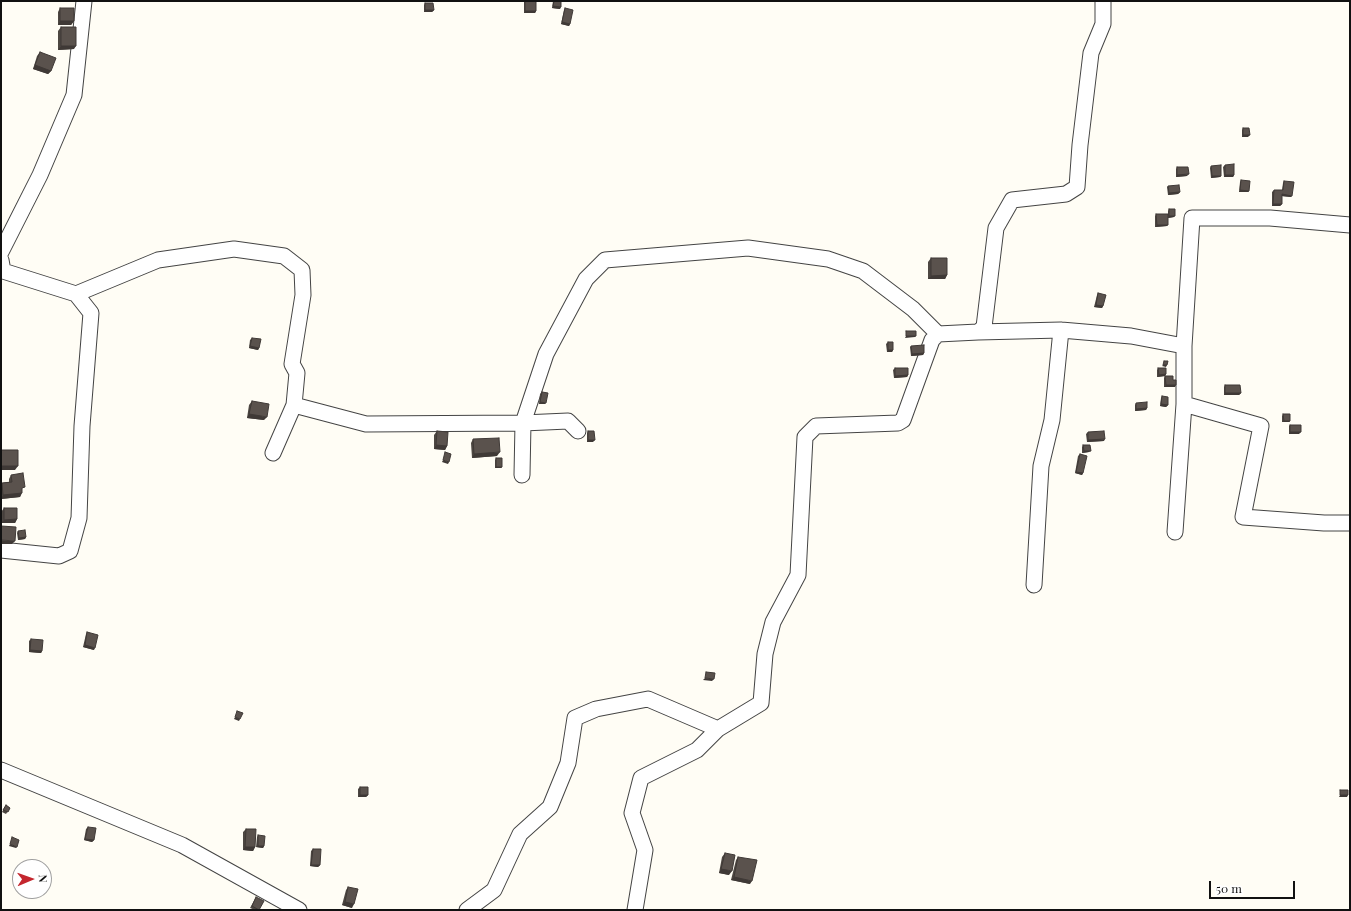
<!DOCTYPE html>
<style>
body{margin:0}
#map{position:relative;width:1351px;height:911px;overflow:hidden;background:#fffdf5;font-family:"Playfair Display",serif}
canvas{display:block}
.frame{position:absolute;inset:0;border:2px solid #111;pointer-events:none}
.north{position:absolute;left:12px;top:859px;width:40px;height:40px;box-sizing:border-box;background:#fff;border:1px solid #a0a0a0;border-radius:50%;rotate:88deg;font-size:11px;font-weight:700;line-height:16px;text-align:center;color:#111}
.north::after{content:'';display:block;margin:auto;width:14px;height:18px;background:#c4262e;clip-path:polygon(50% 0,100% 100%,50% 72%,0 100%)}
.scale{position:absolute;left:1209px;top:881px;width:86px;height:18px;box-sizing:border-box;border:2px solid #111;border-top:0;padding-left:5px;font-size:12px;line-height:14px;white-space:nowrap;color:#111;-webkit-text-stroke:3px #fff;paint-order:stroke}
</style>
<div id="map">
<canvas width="1351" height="911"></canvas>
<div class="frame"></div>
<div class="north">N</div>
<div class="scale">50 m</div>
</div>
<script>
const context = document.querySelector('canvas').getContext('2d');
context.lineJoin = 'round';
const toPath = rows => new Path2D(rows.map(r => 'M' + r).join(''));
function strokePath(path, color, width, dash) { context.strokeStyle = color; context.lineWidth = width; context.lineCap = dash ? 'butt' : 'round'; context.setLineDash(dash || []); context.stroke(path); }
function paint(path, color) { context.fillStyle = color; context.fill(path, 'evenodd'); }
const minor = toPath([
 [1,252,40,175,74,95,84,1],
 [1,260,3,271,76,294,91,313,82,426,79,518,70,551,59,556,1,550],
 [76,294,158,260,234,249,284,256,302,270,303,295,292,364,297,373,294,405,273,453],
 [978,332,1061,330,1131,336,1184,346],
 [1184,404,1261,426,1243,517,1324,523,1350,523],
 [294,405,366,424,523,423,568,421,578,431],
 [522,475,523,423,546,354,586,279,605,260,748,248,828,259,863,271,913,309,938,334],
 [1175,532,1184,404,1184,346,1192,218,1270,218,1350,225],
 [1034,585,1041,466,1052,420,1061,330],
 [1,770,182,845,299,910],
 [467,910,494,890,520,834,550,807,568,763,575,718,596,709,648,699,718,729,761,703,765,654,773,622,798,575,805,437,816,426,898,423,903,420,932,340,938,334,978,332,984,327,996,228,1012,200,1066,194,1077,187,1080,145,1091,53,1103,24,1103,1],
 [635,910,645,850,632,813,641,778,697,750,718,729]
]);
const wall = toPath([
 [524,1,536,1,536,11,535,13,524,13],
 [553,1,561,1,560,9,552,8],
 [425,3,434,10,432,12,424,12,424,5],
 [60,8,74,21,71,25,58,25,58,12],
 [565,8,570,24,569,26,561,24,564,10],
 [61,27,74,49,58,50,58,31],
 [40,52,51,71,48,74,33,69,37,56],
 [1243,128,1248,137,1242,137,1242,130],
 [1225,165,1234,175,1233,177,1224,177,1223,167],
 [1211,166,1221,176,1220,177,1211,178,1210,168],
 [1177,167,1187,176,1176,177,1176,169],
 [1241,180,1249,191,1248,192,1239,192,1240,182],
 [1284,181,1291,197,1282,196,1282,204,1280,206,1272,206,1272,192,1274,190,1282,190,1283,183],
 [1168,186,1180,192,1178,194,1168,195,1167,187],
 [1169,209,1174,217,1168,218,1167,226,1155,227,1155,216,1156,214,1168,214,1168,211],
 [931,258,947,275,945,279,928,279,928,262],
 [1098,293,1103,306,1102,308,1094,307,1097,295],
 [252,338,259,348,258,350,249,348,250,340],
 [888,342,893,350,892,352,887,352,886,344],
 [911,346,924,353,923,355,911,356,910,347],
 [895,368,908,375,907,377,894,378,893,370],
 [1158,368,1166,374,1165,376,1157,377,1157,370],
 [1165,376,1173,380,1175,387,1164,387,1164,378],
 [1225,385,1241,393,1239,395,1224,395,1224,387],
 [542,392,545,404,539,404,540,394],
 [1162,396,1168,405,1166,407,1160,406,1161,398],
 [252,401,264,420,247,418,249,405],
 [1136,403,1147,408,1146,410,1135,411,1135,405],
 [1283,414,1290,421,1289,422,1282,422,1282,416],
 [1290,425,1299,434,1289,434,1289,426],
 [437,431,447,446,445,450,434,449,434,435],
 [588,431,593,442,587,442,587,433],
 [1088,432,1104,441,1087,442,1086,434],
 [473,439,497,456,472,458,471,443],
 [1083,445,1089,452,1082,453,1082,447],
 [1080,454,1083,473,1082,475,1075,473,1078,456],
 [496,458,502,467,501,468,495,468,495,460],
 [11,475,22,491,20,497,1,499,1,484,2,483,9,482,9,479],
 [4,508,17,519,15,523,1,523,1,512],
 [18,531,26,537,25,539,18,540,17,533],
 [87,632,94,650,83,647,86,634],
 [31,639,42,651,41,653,29,652,29,641],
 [360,787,368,795,366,797,358,797,358,789],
 [6,805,10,808,6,814,2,812],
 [88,827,94,840,92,842,84,840,86,829],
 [246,829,255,847,253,851,243,850,243,832],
 [258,835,264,846,263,848,256,847,257,837],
 [313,849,320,865,318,867,310,866,311,851],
 [725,853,729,875,719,873,722,857],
 [738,857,750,884,731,880,736,860],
 [348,887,352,908,342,905,346,890],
 [256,897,259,910,255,910,250,908]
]);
const shadedWall = toPath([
 [553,6,561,7,560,9,552,8],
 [425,10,434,10,432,12,424,12],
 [525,11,536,11,535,13,524,13],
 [60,21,74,21,71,25,58,25],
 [562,22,570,24,569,26,561,24],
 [61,46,76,46,74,49,58,50],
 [35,65,51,71,48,74,33,69],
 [1243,135,1250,135,1248,137,1242,137],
 [1189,174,1187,176,1176,177,1177,175],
 [1225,175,1234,175,1233,177,1224,177],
 [1212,176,1221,176,1220,177,1211,178],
 [1240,190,1249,191,1248,192,1239,192],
 [1180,192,1178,194,1168,195,1169,193],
 [1282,194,1292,196,1291,197,1281,196],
 [1273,204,1282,204,1280,206,1272,206],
 [1169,216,1175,216,1174,217,1168,218],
 [1157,225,1168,225,1167,226,1155,227],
 [947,275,945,279,928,279,931,276],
 [1096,305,1103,306,1102,308,1094,307],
 [906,336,916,336,915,337,905,338],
 [250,346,259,348,258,350,249,348],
 [888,350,893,350,892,352,887,352],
 [924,353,923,355,911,356,912,354],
 [1163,365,1167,365,1166,367,1162,366],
 [1166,374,1165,376,1157,377,1159,375],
 [908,375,907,377,894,378,895,376],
 [1166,385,1176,385,1175,387,1164,387],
 [1225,393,1241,393,1239,395,1224,395],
 [540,402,546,403,545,404,539,404],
 [1161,404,1168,405,1166,407,1160,406],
 [1147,408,1146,410,1135,411,1136,409],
 [249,414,267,417,264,420,247,418],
 [1284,421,1290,421,1289,422,1282,422],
 [1290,432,1301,432,1299,434,1289,434],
 [1105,439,1104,441,1087,442,1088,440],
 [588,440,595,440,593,442,587,442],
 [436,445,447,446,445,450,434,449],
 [1084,451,1091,451,1089,452,1082,453],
 [500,452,497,456,472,458,474,454],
 [443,460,449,462,448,464,442,462],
 [1,466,18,466,15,470,1,470],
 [496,467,502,467,501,468,495,468],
 [1076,472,1083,473,1082,475,1075,473],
 [22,493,20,497,1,499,3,495],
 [17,519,15,523,1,523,4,520],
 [26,537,25,539,18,540,19,538],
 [1,540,15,541,12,544,1,544],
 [85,645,95,648,94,650,83,647],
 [30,650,42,651,41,653,29,652],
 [705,678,714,679,712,681,703,680],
 [235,717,240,719,239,721,234,719],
 [360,795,368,795,366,797,358,797],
 [1340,795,1348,795,1347,797,1339,797],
 [85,839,94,840,92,842,84,840],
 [10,844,17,847,16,848,9,846],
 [258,846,264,846,263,848,256,847],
 [245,847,255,847,253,851,243,850],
 [311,865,320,865,318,867,310,866],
 [721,869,732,871,729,875,719,873],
 [734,877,752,881,750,884,731,880],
 [345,902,354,904,352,908,342,905]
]);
const building = toPath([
 [525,1,536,1,536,11,525,11,525,1],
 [554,1,561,1,561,7,553,6,554,1],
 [425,3,433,3,434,10,425,10,425,3],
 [60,8,74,8,74,21,60,21,60,8],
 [565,8,573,10,570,24,562,22,565,8],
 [61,27,76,27,76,46,61,46,61,27],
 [40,52,56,58,51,71,35,65,40,52],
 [1243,128,1249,128,1250,135,1243,135,1243,128],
 [1234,164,1234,175,1225,175,1225,165,1234,164],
 [1221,165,1221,176,1212,176,1211,166,1221,165],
 [1177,167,1188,167,1189,174,1177,175,1177,167],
 [1241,180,1250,181,1249,191,1240,190,1241,180],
 [1284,181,1294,182,1292,196,1282,194,1282,204,1273,204,1274,190,1283,190,1284,181],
 [1179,185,1180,192,1169,193,1168,186,1179,185],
 [1169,209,1175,209,1175,216,1169,216,1169,209],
 [1156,214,1168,214,1168,225,1157,225,1156,214],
 [931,258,947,258,947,275,931,276,931,258],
 [1098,293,1106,295,1103,306,1096,305,1098,293],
 [906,331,916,331,916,336,906,336,906,331],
 [252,338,261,339,259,348,250,346,252,338],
 [888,342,893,342,893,350,888,350,888,342],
 [924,345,924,353,912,354,911,346,924,345],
 [1164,361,1168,361,1167,365,1163,365,1164,361],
 [895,368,908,368,908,375,895,376,895,368],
 [1158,368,1166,368,1166,374,1159,375,1158,368],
 [1165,376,1173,376,1173,380,1176,380,1176,385,1166,385,1165,376],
 [1225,385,1240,385,1241,393,1225,393,1225,385],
 [542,392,548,393,546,403,540,402,542,392],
 [1162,396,1168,397,1168,405,1161,404,1162,396],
 [252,401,269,404,267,417,249,414,252,401],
 [1147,402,1147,408,1136,409,1136,403,1147,402],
 [1283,414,1290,414,1290,421,1284,421,1283,414],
 [1290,425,1301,425,1301,432,1290,432,1290,425],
 [437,431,448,432,447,446,436,445,437,431],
 [588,431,594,431,595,440,588,440,588,431],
 [1104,431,1105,439,1088,440,1088,432,1104,431],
 [499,438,500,452,474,454,473,439,499,438],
 [1083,445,1090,445,1091,451,1084,451,1083,445],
 [1,450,18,450,18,466,1,466,1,450],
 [445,452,451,454,449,462,443,460,445,452],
 [1080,454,1087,456,1083,473,1076,472,1080,454],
 [496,458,502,458,502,467,496,467,496,458],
 [23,473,25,487,22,488,22,493,3,495,2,483,12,482,11,475,23,473],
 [4,508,17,508,17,519,4,520,4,508],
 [1,526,16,527,15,541,1,540,1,526],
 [25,530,26,537,19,538,18,531,25,530],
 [87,632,98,635,95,648,85,645,87,632],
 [31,639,43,640,42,651,30,650,31,639],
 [706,672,715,673,714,679,705,678,706,672],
 [237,711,243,713,240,719,235,717,237,711],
 [360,787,368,787,368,795,360,795,360,787],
 [1340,790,1348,790,1348,795,1340,795,1340,790],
 [6,805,10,808,8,812,3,810,6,805],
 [88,827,96,828,94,840,85,839,88,827],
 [246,829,256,829,255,847,245,847,246,829],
 [258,835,265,836,264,846,258,846,258,835],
 [12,837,19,840,17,847,10,844,12,837],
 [313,849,321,849,320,865,311,865,313,849],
 [725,853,735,855,732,871,721,869,725,853],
 [738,857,757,860,752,881,734,877,738,857],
 [348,887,358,889,354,904,345,902,348,887],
 [256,897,264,901,259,910,252,906,256,897]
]);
strokePath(minor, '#444', 17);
strokePath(minor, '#fff', 15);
paint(wall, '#4d4742');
paint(shadedWall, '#3f3936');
paint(building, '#5a524d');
strokePath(building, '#3f3936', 1);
</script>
